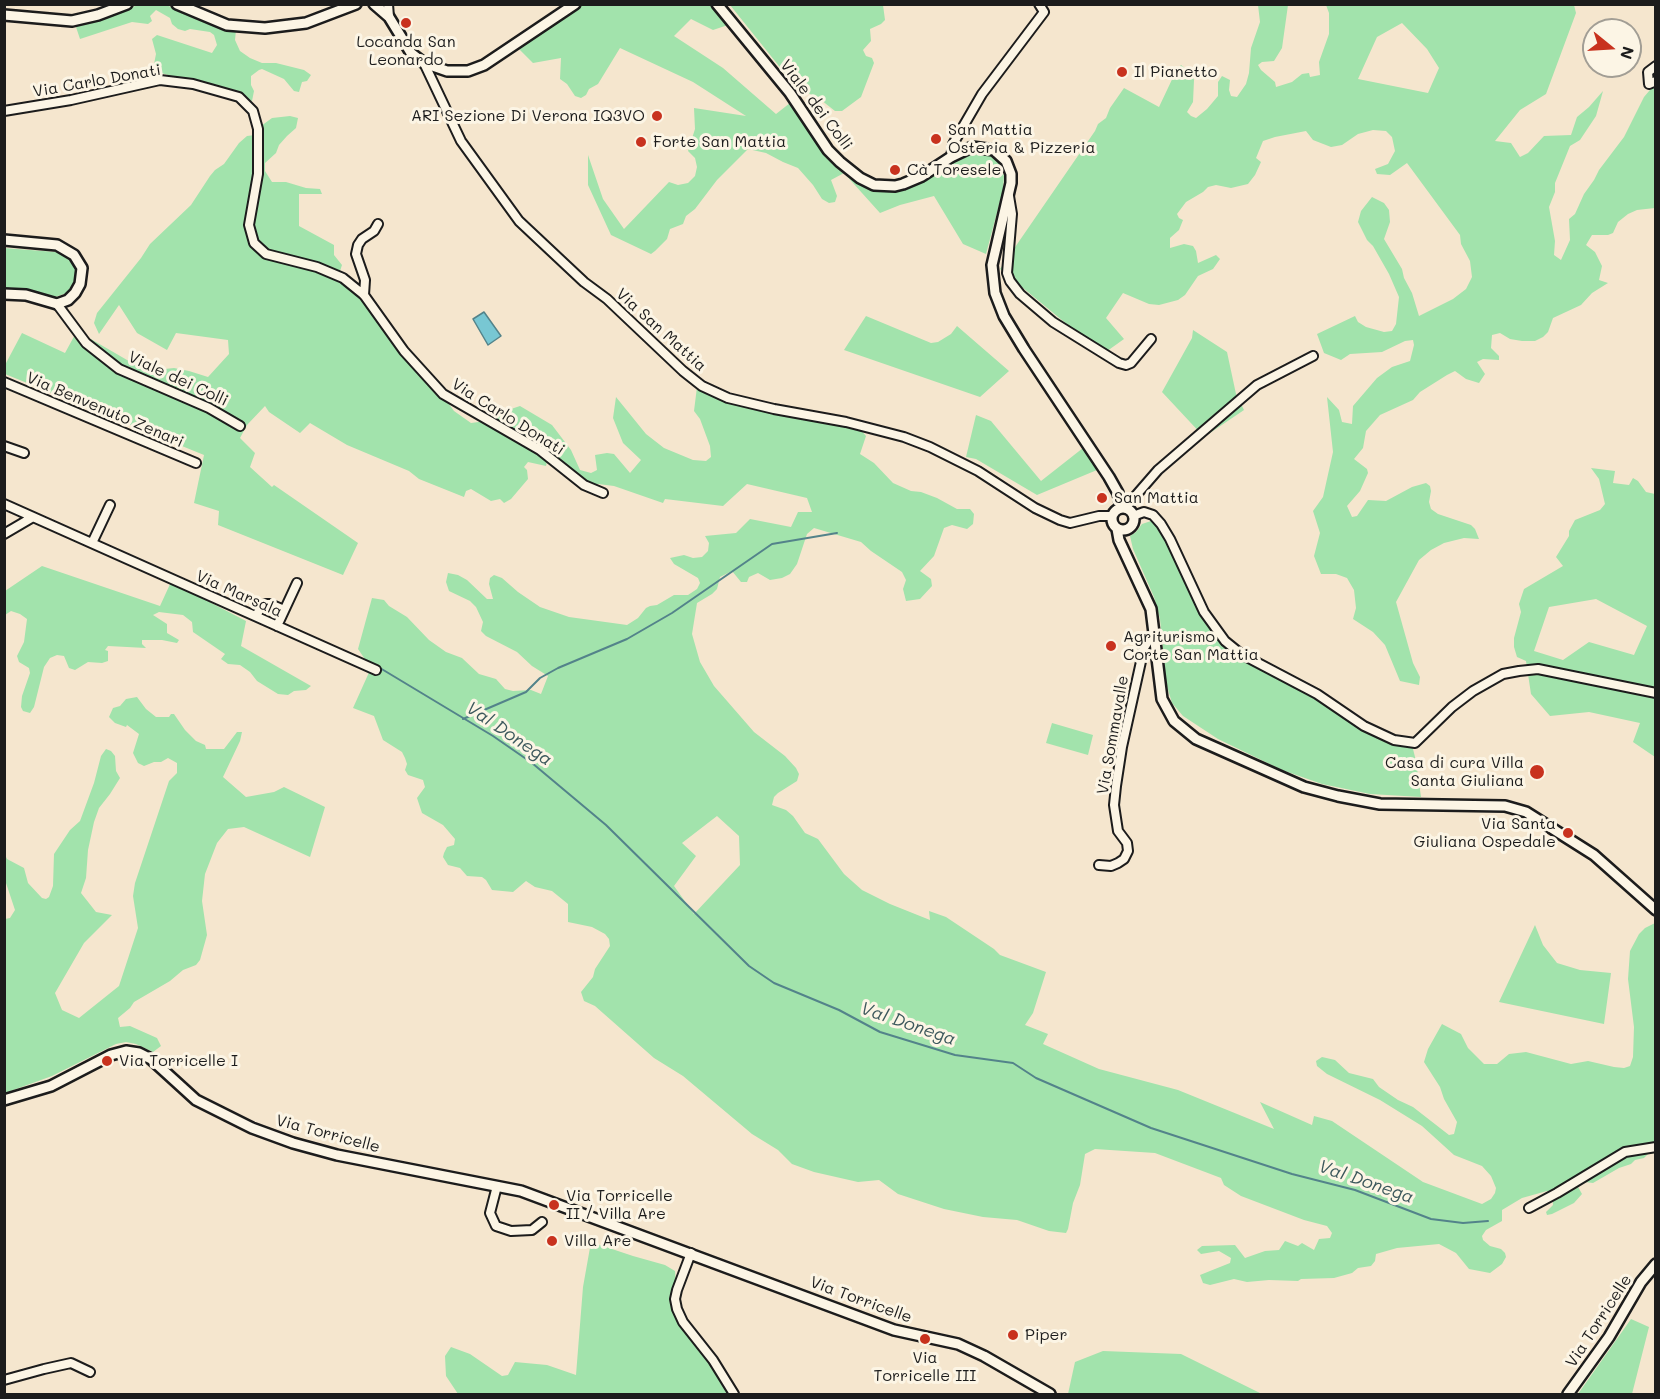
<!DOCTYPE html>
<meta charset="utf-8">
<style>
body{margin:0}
#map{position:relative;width:1660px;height:1399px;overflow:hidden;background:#f5e6ce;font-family:Mali,sans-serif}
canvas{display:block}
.frame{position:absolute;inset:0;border:6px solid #1c1c1c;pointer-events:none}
.north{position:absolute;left:1582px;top:18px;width:60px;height:60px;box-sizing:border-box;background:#fcf5e5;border:2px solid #a29e95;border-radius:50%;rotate:108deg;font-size:16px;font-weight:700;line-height:24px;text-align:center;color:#1c1c1c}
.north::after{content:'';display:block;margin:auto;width:21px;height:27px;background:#c8321e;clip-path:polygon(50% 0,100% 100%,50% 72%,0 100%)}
</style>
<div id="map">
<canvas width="1660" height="1399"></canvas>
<div class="frame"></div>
<div class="north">N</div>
</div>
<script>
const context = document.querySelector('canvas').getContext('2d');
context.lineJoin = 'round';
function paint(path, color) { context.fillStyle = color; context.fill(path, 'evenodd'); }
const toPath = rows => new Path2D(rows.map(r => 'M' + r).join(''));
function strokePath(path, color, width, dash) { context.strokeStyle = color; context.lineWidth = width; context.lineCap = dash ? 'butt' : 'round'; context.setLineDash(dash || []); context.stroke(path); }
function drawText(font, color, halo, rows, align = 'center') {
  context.font = font + ' Mali,sans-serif'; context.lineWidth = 6; context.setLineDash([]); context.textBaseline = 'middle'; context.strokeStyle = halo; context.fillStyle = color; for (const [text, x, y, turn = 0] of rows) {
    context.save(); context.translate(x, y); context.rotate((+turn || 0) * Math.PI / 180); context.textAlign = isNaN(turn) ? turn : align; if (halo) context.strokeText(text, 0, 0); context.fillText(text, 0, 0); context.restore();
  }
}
const green = toPath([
 [138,5,166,5,224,28,236,30,235,40,240,51,250,58,262,63,276,63,304,70,311,75,307,81,302,82,299,92,294,91,284,79,262,69,259,70,251,76,251,85,254,91,252,101,222,90,161,73,155,70,154,64,156,54,152,39,157,35,212,53,217,45,214,35,210,32,190,29,185,31,178,29,172,24,170,18,156,10,150,16,152,21,148,24,132,22,80,39,75,24,105,17],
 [581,5,712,5,728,25,713,30,691,19,674,36,723,68,776,114,790,103,831,161,844,173,864,186,874,190,883,191,903,188,964,154,981,150,990,152,999,160,1004,176,1003,190,986,254,963,244,934,196,900,205,880,213,844,173,831,180,837,196,835,202,829,203,822,199,813,185,798,168,783,162,766,153,748,149,717,180,695,209,686,216,683,224,670,229,667,239,655,251,651,254,611,235,588,185,588,155,603,199,624,229,669,182,678,185,688,183,695,176,697,167,695,158,688,151,695,129,694,108,746,116,693,82,620,48,598,84,589,89,586,95,581,98,575,96,567,84,560,79,561,58,533,63,518,48],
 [730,5,883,5,885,20,881,24,870,29,871,41,863,50,866,56,872,58,874,63,861,97,842,111,835,111,821,100,795,86],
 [1258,5,1288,5,1282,48,1274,61,1262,62,1258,65,1261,70,1275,82,1276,87,1292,82,1302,74,1309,73,1310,77,1320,75,1319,62,1329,34,1329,13,1326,5,1574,5,1576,13,1546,94,1520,110,1495,141,1511,143,1520,157,1528,153,1544,136,1571,135,1577,117,1589,107,1603,91,1596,116,1580,140,1570,146,1555,183,1555,192,1549,207,1555,241,1554,255,1561,260,1570,240,1569,219,1575,214,1584,194,1594,180,1599,170,1624,137,1644,97,1655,84,1655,208,1637,210,1628,214,1618,222,1613,233,1608,235,1592,235,1586,245,1595,252,1602,266,1599,280,1608,283,1592,293,1581,305,1553,318,1548,332,1543,337,1535,341,1522,341,1510,339,1500,333,1492,335,1491,348,1499,356,1499,360,1483,359,1477,362,1485,374,1479,383,1466,379,1455,371,1447,375,1420,392,1413,400,1380,415,1366,431,1363,448,1354,459,1367,469,1368,473,1360,491,1347,506,1352,517,1357,516,1368,500,1386,501,1412,487,1426,483,1430,486,1431,491,1429,502,1431,509,1438,514,1471,525,1475,529,1479,539,1464,538,1444,543,1431,550,1419,560,1396,602,1413,663,1420,677,1419,685,1400,681,1385,645,1373,632,1353,619,1356,608,1354,590,1347,578,1336,574,1321,574,1314,556,1320,533,1313,511,1323,497,1333,452,1327,397,1339,410,1342,422,1352,424,1353,406,1377,378,1392,367,1410,361,1414,345,1413,340,1405,341,1382,352,1350,354,1341,360,1324,353,1317,334,1355,316,1358,322,1366,327,1384,332,1392,331,1396,324,1399,297,1389,274,1373,246,1367,240,1358,222,1361,211,1372,197,1384,203,1389,210,1390,222,1384,239,1402,269,1404,278,1412,293,1419,316,1453,299,1466,289,1472,277,1470,261,1461,244,1460,235,1407,163,1390,175,1377,174,1375,169,1388,164,1395,151,1392,137,1386,131,1373,130,1358,134,1342,145,1331,147,1313,140,1306,131,1275,137,1263,141,1256,158,1261,162,1255,175,1248,184,1231,188,1216,185,1208,187,1203,192,1186,202,1177,214,1179,218,1183,220,1179,230,1170,238,1170,248,1184,244,1193,246,1196,251,1198,263,1216,255,1220,259,1213,269,1198,276,1185,295,1178,300,1159,305,1149,304,1123,293,1106,318,1124,339,1103,354,1000,269,1095,131,1098,124,1106,118,1110,108,1124,88,1159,107,1176,71,1181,65,1191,73,1194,80,1193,102,1187,112,1191,116,1196,118,1207,109,1218,96,1218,82,1222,76,1230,80,1229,90,1231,96,1237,97,1246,84,1249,73,1251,48,1260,22],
 [1402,23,1427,49,1439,68,1428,93,1358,79,1377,37],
 [290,116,298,118,296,128,287,136,279,145,276,153,265,163,265,171,272,182,286,182,306,188,320,189,322,194,299,194,299,226,334,245,334,255,342,265,340,271,341,278,363,292,420,377,436,386,454,411,471,423,494,420,491,415,494,412,502,409,508,410,520,406,552,425,571,450,580,470,591,473,597,470,595,455,607,453,614,454,630,473,641,460,623,443,613,418,616,397,646,434,664,448,693,460,706,461,711,457,710,446,700,419,694,411,697,387,738,405,773,412,779,406,854,422,866,436,860,454,874,463,893,483,911,491,921,492,937,498,957,509,970,509,974,514,973,524,967,529,952,525,944,528,934,556,920,571,931,579,932,586,920,599,906,601,903,589,906,580,902,572,871,551,861,542,814,528,807,534,797,564,790,574,782,578,770,580,758,573,749,577,747,582,741,582,732,571,720,577,717,589,712,594,697,603,692,634,700,662,714,686,754,732,785,756,796,768,799,774,797,781,778,793,774,797,772,805,786,810,793,816,805,833,818,839,844,874,862,890,890,904,930,920,929,911,946,917,994,949,1000,955,1046,972,1033,1013,1025,1025,1048,1034,1043,1044,1099,1069,1178,1090,1274,1129,1260,1102,1312,1125,1314,1116,1332,1121,1423,1182,1482,1204,1491,1199,1495,1193,1496,1188,1491,1176,1482,1166,1454,1155,1422,1126,1380,1100,1327,1074,1317,1066,1316,1061,1322,1057,1335,1060,1349,1073,1373,1079,1379,1087,1398,1100,1413,1107,1449,1135,1454,1134,1457,1122,1444,1099,1440,1087,1424,1062,1428,1049,1442,1024,1461,1034,1468,1048,1484,1064,1497,1064,1509,1054,1526,1052,1571,1064,1588,1061,1614,1067,1624,1068,1630,1066,1633,1057,1634,1027,1628,979,1630,951,1639,934,1645,928,1655,923,1655,1153,1648,1154,1644,1158,1635,1160,1631,1164,1619,1168,1593,1183,1585,1182,1577,1185,1582,1194,1574,1203,1552,1214,1547,1215,1546,1212,1553,1205,1552,1193,1547,1191,1522,1198,1502,1210,1502,1221,1486,1230,1482,1236,1483,1240,1490,1246,1501,1249,1505,1253,1506,1257,1502,1264,1490,1273,1469,1269,1456,1253,1439,1244,1397,1248,1376,1254,1375,1261,1371,1266,1358,1268,1352,1273,1334,1278,1301,1279,1298,1281,1269,1280,1247,1282,1234,1279,1210,1285,1203,1283,1200,1275,1230,1263,1231,1258,1219,1251,1201,1254,1197,1250,1202,1246,1235,1245,1245,1258,1265,1251,1279,1250,1285,1241,1298,1246,1302,1243,1314,1250,1319,1239,1330,1238,1332,1233,1327,1226,1304,1220,1241,1196,1224,1185,1221,1178,1155,1153,1095,1149,1085,1154,1080,1185,1073,1203,1068,1229,1066,1233,1049,1231,1017,1220,983,1217,944,1209,898,1194,879,1180,858,1182,814,1172,792,1164,778,1150,752,1134,683,1076,654,1058,595,1006,584,1001,581,992,593,977,595,969,610,946,609,939,605,934,592,927,568,922,568,904,552,891,535,887,526,881,513,892,492,890,486,880,482,877,467,876,460,868,448,865,443,857,444,853,447,847,454,845,455,839,443,825,422,813,417,798,425,787,423,780,408,775,405,770,407,764,405,758,402,752,383,740,374,716,353,708,371,668,358,649,372,598,384,600,389,606,407,617,429,640,446,652,462,658,479,674,496,679,505,689,513,691,531,690,541,694,548,676,532,666,517,652,486,636,481,631,483,622,476,607,470,601,449,591,446,582,448,573,458,575,467,580,487,599,493,599,489,584,490,578,494,575,502,578,518,592,540,607,569,617,627,625,638,618,646,608,650,606,657,605,674,595,688,595,697,589,700,583,698,578,674,564,670,558,684,555,693,558,702,557,708,551,709,543,705,536,736,533,750,519,791,527,798,512,812,512,807,498,747,484,723,506,665,499,663,503,614,486,598,484,585,490,548,457,546,466,528,462,524,467,527,470,528,479,511,499,504,503,500,499,491,501,471,489,466,491,464,497,419,479,409,471,347,445,310,423,300,433,269,412,265,406,247,425,240,438,255,453,250,467,272,487,274,485,358,543,343,575,218,525,219,511,194,503,204,455,5,374,5,365,22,333,65,353,77,331,146,371,174,368,189,371,208,377,229,354,228,340,176,333,167,350,137,333,119,305,99,334,94,323,97,313,141,258,150,244,191,205,210,176,215,170,224,164,239,143,247,136,255,135,261,126,272,118],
 [717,816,739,836,740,865,694,914,674,886,696,856,682,843],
 [4,248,56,252,68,256,72,260,77,269,73,287,67,293,55,297,22,288,5,288],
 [866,316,931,343,938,342,951,334,957,326,1009,371,980,397,844,350],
 [1193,330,1227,352,1236,394,1244,410,1204,437,1162,392,1192,338],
 [976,415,991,421,1041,481,1083,448,1097,470,1037,495,976,459,966,457],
 [1591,468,1615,471,1613,483,1629,485,1633,478,1638,481,1646,492,1655,494,1655,757,1633,742,1640,723,1589,712,1550,716,1531,694,1526,661,1517,657,1514,647,1514,638,1521,612,1519,604,1524,589,1563,566,1556,557,1569,536,1569,531,1575,520,1600,510,1605,504,1599,479],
 [1596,599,1647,626,1634,655,1589,642,1563,660,1534,651,1549,607],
 [1160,518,1214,620,1226,638,1240,649,1287,672,1331,702,1378,728,1411,741,1416,761,1421,797,1370,794,1322,784,1282,770,1218,739,1183,716,1172,703,1166,683,1160,619,1154,597,1133,549,1130,536,1136,532,1142,524],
 [42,566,160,606,171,582,246,621,241,646,311,686,306,690,294,691,288,695,278,694,257,681,250,672,240,665,228,664,221,659,225,654,193,632,192,622,183,615,159,612,153,615,167,624,167,633,179,640,177,643,162,640,142,640,142,644,146,648,108,646,105,650,108,651,108,661,102,663,88,662,75,670,69,668,64,656,57,655,50,658,44,667,34,707,30,713,23,711,21,707,22,696,30,673,29,668,19,662,17,656,24,642,27,619,20,614,11,611,5,615,5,591],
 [137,697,146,709,156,717,169,717,171,714,174,714,185,730,196,741,205,745,206,749,224,749,237,732,242,732,240,741,223,777,246,797,274,792,284,787,325,807,310,857,244,827,228,829,217,843,205,874,202,901,207,935,200,960,196,965,183,970,170,981,134,1002,130,1008,118,1018,120,1027,130,1026,157,1038,161,1046,153,1052,136,1044,126,1042,116,1044,52,1076,5,1093,5,919,10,918,15,910,5,880,5,855,7,859,24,868,28,883,42,898,46,899,49,897,53,886,54,854,70,830,80,821,94,783,101,756,106,749,111,751,115,756,116,771,120,778,110,794,99,808,94,822,88,850,86,878,81,893,96,912,112,915,84,943,55,993,62,1010,79,1018,119,986,138,928,133,896,135,883,169,781,177,773,177,763,168,758,161,762,154,762,144,766,138,763,133,753,139,734,127,725,126,727,115,723,109,717,113,708,120,706,126,699],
 [1052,723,1093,735,1088,755,1046,743],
 [1535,925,1543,945,1557,963,1580,970,1611,973,1604,1024,1499,1002],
 [591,1242,633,1256,665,1265,675,1271,678,1313,697,1338,717,1358,736,1394,458,1394,446,1376,445,1356,451,1347,470,1354,502,1376,508,1375,515,1362,547,1365,576,1375,583,1287],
 [1631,1319,1649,1327,1632,1394,1578,1394],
 [1103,1351,1181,1354,1262,1394,1068,1394,1075,1362]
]);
const water = toPath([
 [484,312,501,336,488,345,473,319,484,312]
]);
const stream = toPath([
 [375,665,493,736,532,763,606,825,749,966,774,983,839,1010,880,1032,955,1055,1013,1063,1036,1078,1151,1128,1292,1174,1355,1190,1431,1219,1463,1223,1488,1221],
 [463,719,526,692,540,678,558,668,627,639,672,613,772,544,837,533]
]);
const minor = toPath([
 [388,4,389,17],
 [424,63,461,141,519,221,584,282,607,299,683,371,702,386,728,398,774,409,846,422,904,437,930,447,978,471,1035,508,1060,520,1070,523,1099,516,1112,516],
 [1656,66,1648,72,1649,84,1656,81],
 [4,111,71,100,160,80,193,84,239,97,253,111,258,129,258,174,249,225,254,243,266,254,317,267,343,278,364,295,404,351,443,394,540,450,584,485,603,493],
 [951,157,953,144,982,94,1044,12,1039,4],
 [1009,196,1012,214,1007,273,1010,281,1020,294,1053,322,1119,363,1126,365,1131,363,1151,339],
 [364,295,365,280,356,254,358,245,362,239,374,231,378,224],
 [57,304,86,343,119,369,209,408,240,426],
 [4,382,196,463],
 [4,446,24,453],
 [4,504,376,670],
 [1125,508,1158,470,1257,385,1313,356],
 [1133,516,1144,512,1153,515,1161,524,1170,539,1204,612,1225,641,1241,654,1317,694,1364,726,1394,740,1415,743,1452,707,1473,691,1503,674,1519,671,1538,669,1656,693],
 [4,534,33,517],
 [92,543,110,505],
 [256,616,261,607,266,604,270,604,284,610],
 [277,626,297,583],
 [1099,865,1111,866,1118,863,1124,859,1128,851,1127,843,1118,831,1114,805,1116,786,1122,747,1144,648,1154,632],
 [497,1186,490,1213,496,1226,511,1231,532,1230,542,1222],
 [1529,1208,1557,1193,1625,1152,1656,1147],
 [691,1253,677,1290,675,1299,677,1309,683,1322,713,1360,734,1394],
 [4,1380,44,1369,71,1363,90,1372]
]);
const tertiary = toPath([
 [177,4,227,25,265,28,306,23,356,4],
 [374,4,389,17,411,53,424,63,447,71,468,71,484,65,575,4],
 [717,4,790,93,828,150,840,162,860,178,874,185,895,186,903,184,922,176,951,157,972,147,994,150,1006,161,1011,174,1011,183,992,265,995,293,1004,316,1024,349,1109,477,1118,493,1121,508],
 [4,15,72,21,98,15,127,4],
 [4,240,57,245,74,255,82,268,80,284,75,293,68,300,57,304,26,295,4,294],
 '1112 519a11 11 0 1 1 22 0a11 11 0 1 1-22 0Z',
 [1117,529,1119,540,1151,609,1162,699,1174,721,1196,739,1304,787,1338,796,1380,804,1505,806,1526,812,1594,855,1656,910],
 [4,1100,51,1086,111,1055,126,1051,139,1053,151,1059,196,1100,252,1128,293,1143,337,1155,521,1191,894,1330,958,1344,984,1356,1050,1394],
 [1568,1394,1609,1337,1641,1282,1656,1264]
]);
const markers = [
 [406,23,6,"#c8321e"],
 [1122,72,6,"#c8321e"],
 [657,116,6,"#c8321e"],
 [936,139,6,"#c8321e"],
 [641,142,6,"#c8321e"],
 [895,170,6,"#c8321e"],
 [1102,498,6,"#c8321e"],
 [1111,646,6,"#c8321e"],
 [1537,772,8,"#c8321e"],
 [1568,833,6,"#c8321e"],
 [107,1061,6,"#c8321e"],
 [554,1205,6,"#c8321e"],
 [552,1241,6,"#c8321e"],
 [1013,1335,6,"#c8321e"],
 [925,1339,6,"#c8321e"]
];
const poiNames = [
 ["Locanda San",406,42,"center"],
 ["Leonardo",406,60,"center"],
 ["Il Pianetto",1134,72],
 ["ARI Sezione Di Verona IQ3VO",645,116,"right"],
 ["San Mattia",948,130],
 ["Osteria & Pizzeria",948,148],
 ["Forte San Mattia",653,142],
 ["Cà Toresele",907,170],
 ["San Mattia",1114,498],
 ["Agriturismo",1123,637],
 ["Corte San Mattia",1123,655],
 ["Casa di cura Villa",1524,763,"right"],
 ["Santa Giuliana",1524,781,"right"],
 ["Via Santa",1556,824,"right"],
 ["Giuliana Ospedale",1556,842,"right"],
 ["Via Torricelle I",119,1061],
 ["Via Torricelle",566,1196],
 ["II / Villa Are",566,1214],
 ["Villa Are",564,1241],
 ["Piper",1025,1335],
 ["Via",925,1358,"center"],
 ["Torricelle III",925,1376,"center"]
];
const streetNames = [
 ["Via Carlo Donati",97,81,-10],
 ["Viale dei Colli",816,105,53],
 ["Via San Mattia",661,330,42],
 ["Viale dei Colli",178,379,25],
 ["Via Benvenuto Zenari",105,410,23],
 ["Via Carlo Donati",508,417,32],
 ["Via Marsala",239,594,24],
 ["Via Sommavalle",1113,735,-80],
 ["Via Torricelle",328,1134,15],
 ["Via Torricelle",861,1300,20],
 ["Via Torricelle",1599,1321,-57]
];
const waterNames = [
 ["Val Donega",509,734,34],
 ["Val Donega",908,1024,19],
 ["Val Donega",1366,1182,19]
];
paint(green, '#a2e3ac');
paint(water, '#78c7d3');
strokePath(water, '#53838a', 1.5);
strokePath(stream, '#53838a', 2);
strokePath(minor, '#1c1c1c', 12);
strokePath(tertiary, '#1c1c1c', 14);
strokePath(minor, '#fcf5e5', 8);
strokePath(tertiary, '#fcf5e5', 9);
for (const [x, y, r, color] of markers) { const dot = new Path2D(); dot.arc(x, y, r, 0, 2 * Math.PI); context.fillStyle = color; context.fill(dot); strokePath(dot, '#fcf5e5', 2); }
drawText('16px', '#1c1c1c', '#fcf5e5', poiNames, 'left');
drawText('16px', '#1c1c1c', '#fcf5e5', streetNames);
drawText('italic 18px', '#3c585c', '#fcf5e5', waterNames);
</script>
